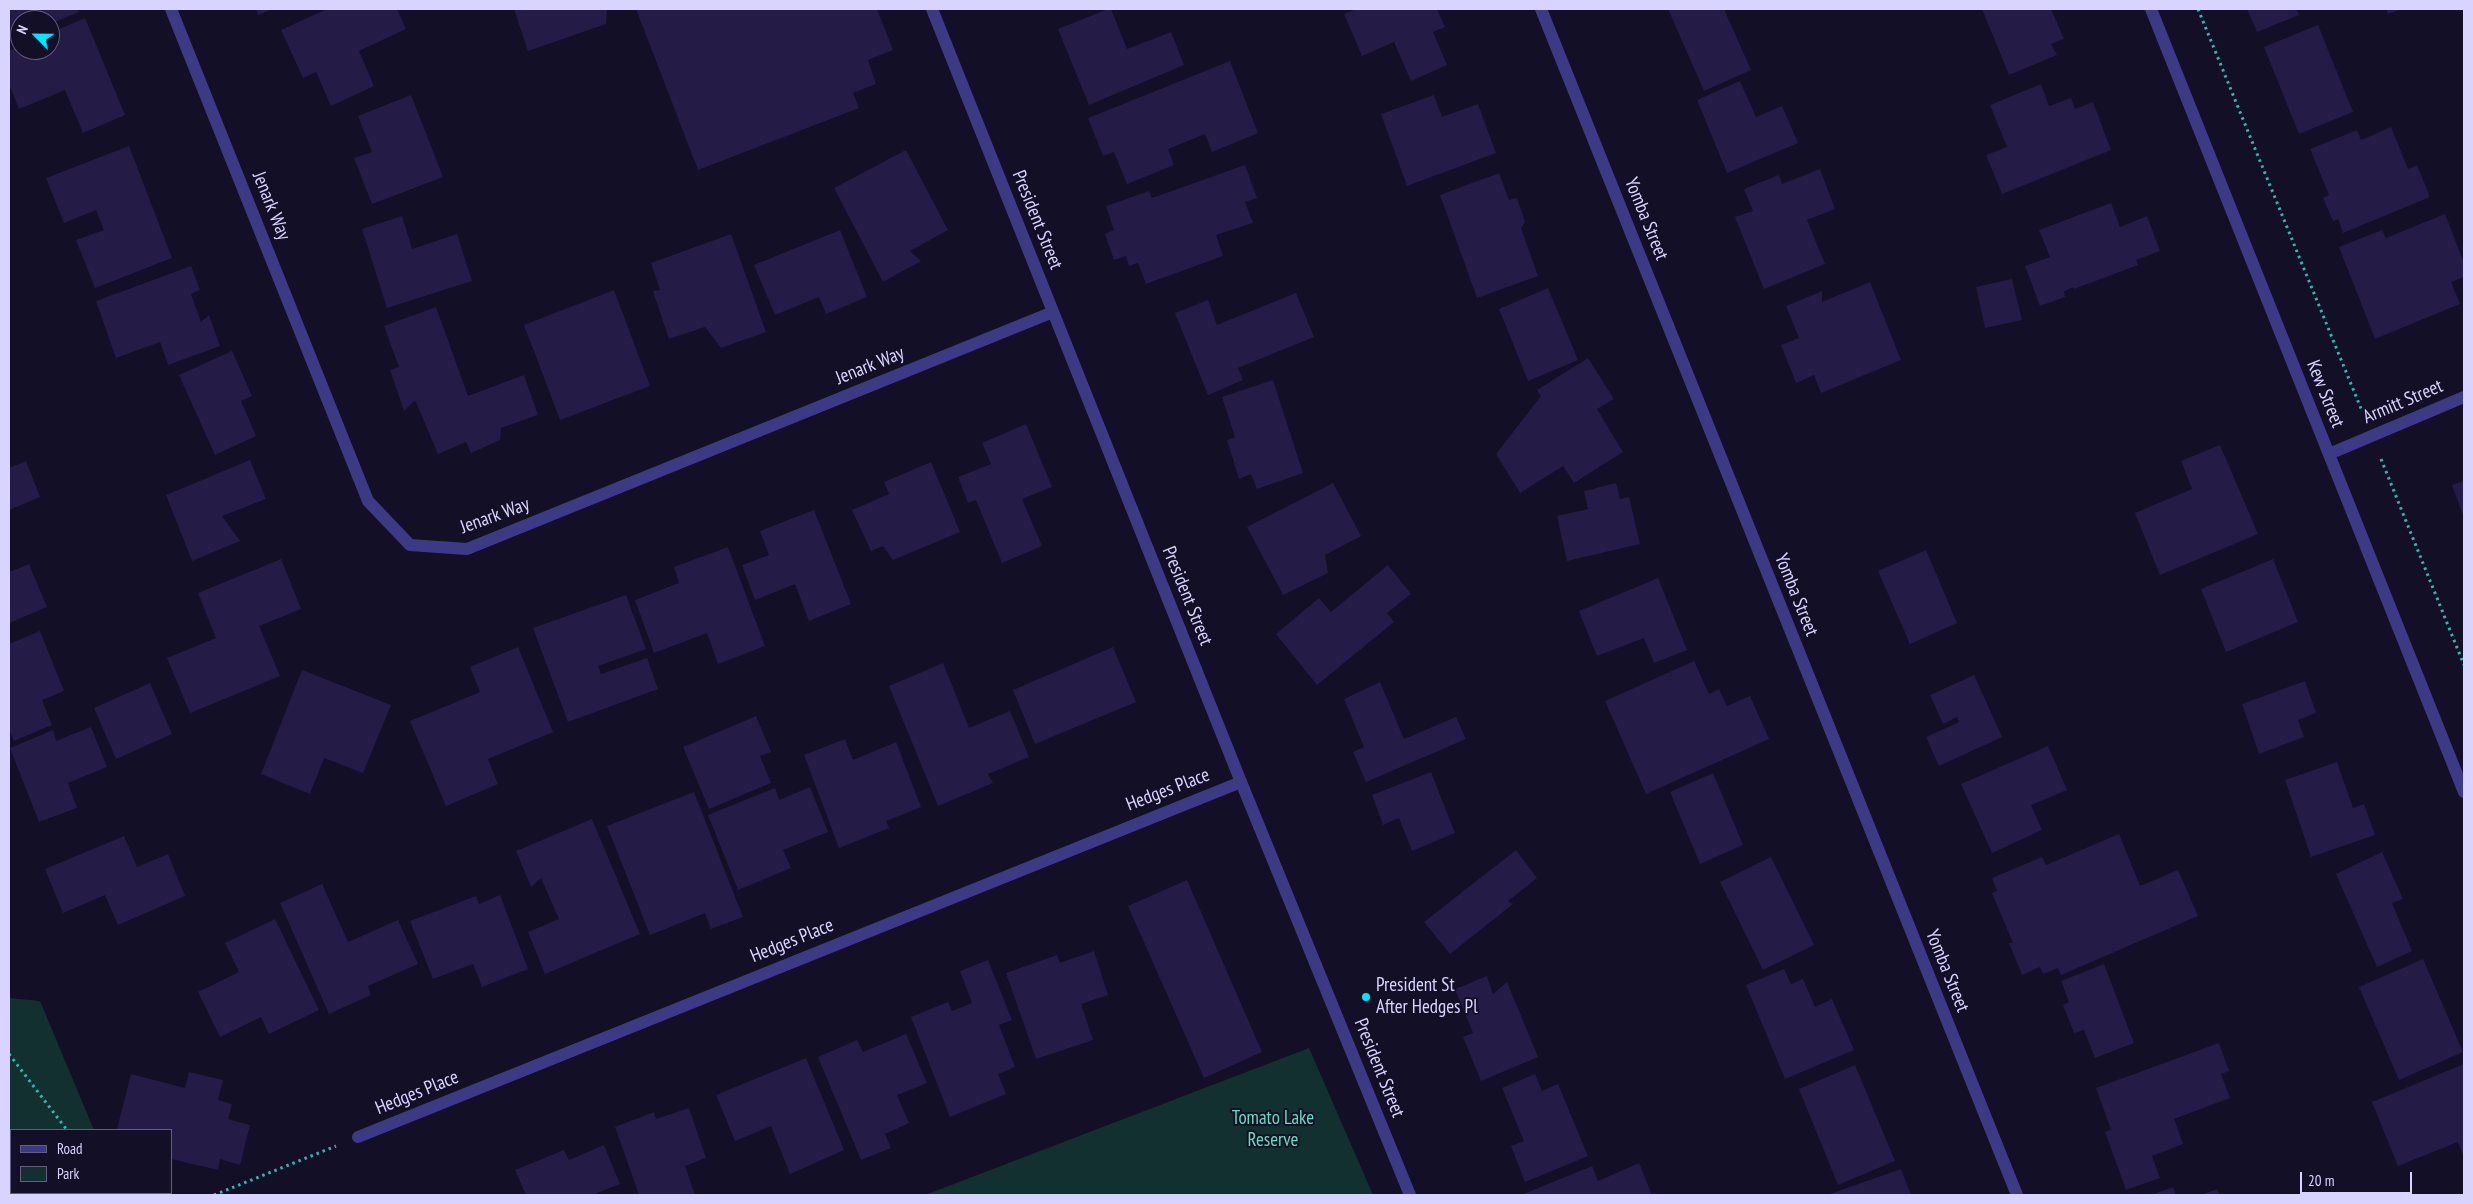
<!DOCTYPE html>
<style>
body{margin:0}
#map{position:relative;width:2473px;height:1204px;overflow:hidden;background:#130f26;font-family:"PT Sans Narrow",sans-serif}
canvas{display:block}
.frame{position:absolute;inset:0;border:10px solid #d9d4ff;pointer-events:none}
.legend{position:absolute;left:10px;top:1129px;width:162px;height:65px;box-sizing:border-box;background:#130f26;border:1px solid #625e7d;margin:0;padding:6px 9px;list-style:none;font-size:15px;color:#d9d4ff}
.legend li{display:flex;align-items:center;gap:10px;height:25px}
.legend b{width:25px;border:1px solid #625e7d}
.north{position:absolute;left:10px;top:10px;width:50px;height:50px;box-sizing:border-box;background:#130f26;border:1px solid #625e7d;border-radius:50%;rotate:293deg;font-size:14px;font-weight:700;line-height:20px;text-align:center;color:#d9d4ff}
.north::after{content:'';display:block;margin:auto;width:18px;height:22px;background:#00e5ff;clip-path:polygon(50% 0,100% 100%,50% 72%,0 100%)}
.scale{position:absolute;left:2300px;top:1172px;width:112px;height:22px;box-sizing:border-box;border:2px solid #d9d4ff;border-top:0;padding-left:6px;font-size:15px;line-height:18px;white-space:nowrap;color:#d9d4ff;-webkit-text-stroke:4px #130f26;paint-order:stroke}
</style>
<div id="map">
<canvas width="2473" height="1204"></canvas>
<div class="frame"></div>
<ul class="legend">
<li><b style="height:6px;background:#3d3a85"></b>Road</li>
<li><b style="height:14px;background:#12302f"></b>Park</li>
</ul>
<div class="north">N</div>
<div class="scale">20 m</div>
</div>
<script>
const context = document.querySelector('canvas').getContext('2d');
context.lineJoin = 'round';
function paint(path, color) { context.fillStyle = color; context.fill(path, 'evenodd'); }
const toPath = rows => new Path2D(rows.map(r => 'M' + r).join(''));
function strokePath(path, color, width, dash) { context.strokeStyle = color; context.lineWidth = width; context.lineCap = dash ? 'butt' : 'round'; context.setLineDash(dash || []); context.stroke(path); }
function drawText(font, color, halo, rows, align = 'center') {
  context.font = font + ' "PT Sans Narrow",sans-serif'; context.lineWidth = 4; context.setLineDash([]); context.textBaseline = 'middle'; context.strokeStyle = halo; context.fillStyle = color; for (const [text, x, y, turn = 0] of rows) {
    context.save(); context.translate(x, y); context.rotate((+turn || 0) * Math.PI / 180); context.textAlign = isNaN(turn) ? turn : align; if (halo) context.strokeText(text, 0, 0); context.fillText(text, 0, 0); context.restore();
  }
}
const green = toPath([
 [9,998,40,1001,94,1130,11,1130,11,1193,120,1193,121,1195,9,1195],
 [1309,1048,1373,1195,925,1195]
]);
const building = toPath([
 [9,9,77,9,79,12,50,24,50,20,20,20,20,36,11,39,9,32],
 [256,9,273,9,258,15],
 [327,9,397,9,406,29,359,51,374,86,331,106,316,72,303,78,281,30],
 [514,9,607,9,606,24,528,51],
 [636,9,877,9,893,50,868,60,876,84,853,93,859,108,698,170],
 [1108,9,1111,9,1127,49,1171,32,1184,65,1089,105,1058,29],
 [1356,9,1437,9,1445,27,1433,32,1447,65,1411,81,1394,42,1362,56,1344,14],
 [1668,9,1724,9,1751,70,1704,91],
 [1982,9,2051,9,2064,39,2051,44,2057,55,2009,75],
 [2247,9,2296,9,2299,15,2257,32],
 [2386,9,2402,9,2388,14],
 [85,18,125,115,83,133,65,90,19,109,9,84,9,51,20,46,20,50,50,50,50,33],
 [2318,25,2353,112,2299,134,2264,47],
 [1230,61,1258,133,1212,152,1205,134,1168,149,1174,165,1127,184,1114,152,1103,156,1088,118],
 [1740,81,1756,117,1782,106,1798,143,1727,173,1697,100],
 [2041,84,2049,106,2071,98,2075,109,2093,102,2111,150,2002,194,1986,155,2007,147,1990,105],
 [411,95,443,177,372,204,354,158,372,152,358,116],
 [1434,95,1442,117,1478,104,1496,153,1407,186,1381,114],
 [2391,127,2408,169,2417,165,2430,197,2343,233,2338,219,2333,221,2323,198,2329,195,2310,149,2357,130,2361,140],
 [129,146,172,258,95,288,76,240,104,230,96,210,64,223,46,178],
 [906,150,948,230,910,251,921,261,883,282,834,188],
 [1245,165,1257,198,1245,202,1253,223,1216,235,1223,256,1146,284,1138,263,1129,266,1126,256,1114,260,1105,234,1114,230,1106,206,1149,191,1152,198],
 [1820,169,1835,209,1807,220,1825,264,1764,289,1735,217,1753,211,1744,189,1779,175,1782,184],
 [1499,173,1509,200,1517,198,1525,222,1521,228,1538,276,1477,298,1440,195],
 [2111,203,2120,227,2147,216,2160,251,2136,260,2138,265,2074,289,2074,287,2064,291,2065,297,2040,306,2025,266,2050,257,2039,230],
 [2445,214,2464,263,2464,277,2451,282,2460,304,2375,339,2339,247,2382,230,2386,238],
 [402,216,412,249,457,234,472,281,387,308,362,229],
 [840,230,867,297,826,314,819,297,775,315,754,265],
 [731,234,766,332,721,348,705,327,669,339,653,291,660,290,651,263],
 [191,266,200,290,191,294,201,322,209,315,220,346,168,365,160,342,116,358,96,301],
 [2012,279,2022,320,1985,328,1976,287],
 [1870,282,1901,360,1821,393,1814,375,1796,383,1781,345,1799,338,1786,306,1822,291,1822,302],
 [1548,288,1578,360,1528,381,1499,309],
 [614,290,650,386,560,420,524,325],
 [1296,293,1314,337,1238,368,1243,380,1208,395,1175,313,1208,300,1217,325],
 [436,307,468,396,524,375,538,415,501,428,500,440,471,453,466,442,438,454,415,400,404,411,390,370,399,367,384,326],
 [232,351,252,396,241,401,256,436,215,455,179,375],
 [1588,358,1614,399,1597,409,1623,452,1574,483,1563,466,1520,493,1496,454,1541,396,1537,390],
 [1273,380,1303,473,1257,489,1251,474,1239,479,1227,440,1235,437,1222,397],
 [1026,424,1052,487,1022,499,1042,546,1002,563,976,500,968,503,958,477,991,464,982,443],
 [2220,445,2258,534,2160,575,2135,513,2192,489,2181,461],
 [250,460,266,499,222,516,240,541,192,561,166,495],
 [26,461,40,497,9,510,9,468],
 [931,462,960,532,893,560,883,546,871,551,852,510,889,494,884,482],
 [2464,481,2464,518,2452,485],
 [1333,483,1361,536,1325,555,1328,573,1283,595,1247,527],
 [1616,483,1620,499,1629,497,1640,544,1567,561,1557,516,1588,509,1584,491],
 [814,510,851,604,809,621,795,584,755,600,742,565,769,555,760,531],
 [728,547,765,646,718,664,707,633,654,653,635,600,679,583,674,567],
 [1926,550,1957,623,1910,644,1878,571],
 [281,559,301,609,259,626,280,676,190,713,167,658,216,638,198,593],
 [2273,559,2298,622,2226,652,2201,589],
 [29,564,47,607,9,623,9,572],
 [1388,565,1411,594,1387,613,1394,622,1317,685,1276,634,1319,598,1331,612],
 [1658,578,1687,650,1654,663,1644,638,1597,656,1579,611],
 [626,595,646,649,598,666,601,674,647,658,658,689,568,722,533,628],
 [40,631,64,691,42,700,52,725,14,741,9,729,9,644],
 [518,647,553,732,488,759,498,784,446,806,410,721,480,692,470,667],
 [1113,647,1136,702,1035,744,1013,690],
 [1694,661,1709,694,1719,689,1727,706,1750,696,1769,739,1646,794,1605,701],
 [943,663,969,728,1010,711,1029,757,988,774,993,783,938,806,889,686],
 [302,670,391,705,363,773,324,758,310,794,261,774],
 [1974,675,2002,737,1939,766,1926,737,1959,722,1957,717,1943,724,1930,695],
 [2305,681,2316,713,2298,720,2304,737,2259,754,2242,704],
 [1380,682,1404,739,1456,717,1466,739,1366,782,1353,752,1364,747,1344,699],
 [150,683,172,734,116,759,94,708],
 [756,716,771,752,760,756,771,783,709,809,683,747],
 [91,727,107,767,68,783,77,808,39,822,10,748,53,730,56,741],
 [845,739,853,760,896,742,921,807,886,821,889,828,839,848,804,755],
 [2048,746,2067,790,2031,805,2042,830,1992,853,1961,784],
 [2337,762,2353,808,2364,804,2375,835,2311,857,2285,780],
 [1431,772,1455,833,1412,851,1399,818,1383,825,1372,795],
 [1713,773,1743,845,1700,864,1670,792],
 [810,787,828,832,783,850,791,868,738,890,708,815,775,788,779,800],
 [694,792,743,917,711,929,705,913,650,935,607,826],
 [592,819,640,934,545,974,528,932,559,919,541,878,531,887,516,851],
 [2119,834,2140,886,2178,870,2198,916,2061,975,2058,968,2043,974,2040,967,2022,975,2009,943,2013,943,1992,893,1997,891,1992,878,2042,857,2046,865],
 [124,836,137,867,168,854,185,896,118,925,105,895,63,913,45,869],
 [1516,850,1537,878,1508,901,1513,904,1450,954,1424,922],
 [2382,852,2403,899,2392,903,2412,951,2377,967,2336,874],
 [1771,857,1814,945,1763,970,1720,882],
 [1187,880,1262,1052,1204,1078,1128,906],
 [322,884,348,942,398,920,418,964,368,986,371,995,329,1014,280,903],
 [500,895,528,969,482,987,473,964,433,979,410,921,476,896,479,904],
 [275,919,319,1010,269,1034,261,1017,220,1037,198,992,239,972,225,943],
 [1094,951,1108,995,1081,1004,1093,1040,1036,1059,1006,973,1057,955,1060,963],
 [2423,959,2463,1052,2399,1080,2359,987],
 [988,960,1012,1020,999,1025,1015,1067,998,1074,1006,1094,950,1117,911,1017,948,1002,952,1011,972,1003,960,971],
 [2104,964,2134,1043,2095,1058,2084,1030,2074,1033,2063,1005,2069,1002,2061,981],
 [1784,969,1791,984,1803,979,1815,1007,1832,999,1854,1050,1785,1079,1746,985],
 [1487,976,1493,994,1507,982,1538,1057,1481,1081,1463,1037,1473,1033,1455,989],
 [906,1034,927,1083,897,1095,909,1123,885,1134,891,1148,861,1160,818,1057,857,1040,863,1052],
 [2219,1043,2229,1071,2221,1074,2230,1098,2174,1119,2183,1144,2152,1156,2160,1178,2126,1190,2105,1132,2111,1130,2096,1088],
 [806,1058,844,1150,790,1174,771,1126,735,1141,716,1095],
 [2464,1064,2464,1158,2458,1142,2398,1166,2372,1102],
 [1855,1065,1895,1161,1838,1185,1799,1089],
 [189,1072,223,1080,218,1100,232,1104,228,1119,250,1125,240,1165,220,1159,218,1170,171,1159,171,1130,117,1129,131,1074,185,1088],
 [1535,1074,1542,1091,1558,1084,1588,1156,1525,1182,1511,1146,1524,1141,1502,1088],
 [689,1108,706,1158,685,1166,695,1195,639,1195,615,1127,654,1112,656,1119],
 [604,1145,620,1184,592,1195,526,1195,515,1170,564,1150,569,1160],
 [1639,1163,1652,1195,1521,1195,1592,1166,1598,1181],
 [1901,1169,1911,1195,1827,1195],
 [2173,1187,2176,1195,2151,1195],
 [2217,1189,2220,1195,2201,1195]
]);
const path = toPath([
 [2198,9,2362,411],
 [2381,459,2464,665],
 [9,1054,67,1130],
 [113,1193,114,1195],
 [214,1195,336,1146]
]);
const minor = toPath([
 [171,9,368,501,410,545,467,549,1053,312],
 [1541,9,2017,1195],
 [2151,9,2464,792],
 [2329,454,2464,397],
 [358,1137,1241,782]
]);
const tertiary = toPath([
 [932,9,1241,782,1410,1195]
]);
const markers = [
 [1366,997,5,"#00e5ff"]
];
const streetNames = [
 ["Jenark Way",271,206,68],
 ["Yomba Street",1646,219,68],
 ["President Street",1037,220,68],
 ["Jenark Way",870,366,-22],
 ["Kew Street",2325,394,68],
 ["Armitt Street",2403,402,-23],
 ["Jenark Way",495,516,-20],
 ["Yomba Street",1796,595,68],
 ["President Street",1187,596,68],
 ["Hedges Place",1168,790,-21],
 ["Hedges Place",792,941,-22],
 ["Yomba Street",1947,971,68],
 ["President Street",1379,1068,68],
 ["Hedges Place",417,1093,-22]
];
const poiNames = [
 ["President St",1376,986],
 ["After Hedges Pl",1376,1008]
];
const parkNames = [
 ["Tomato Lake",1273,1119],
 ["Reserve",1273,1141]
];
paint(green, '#12302f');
paint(building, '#241b47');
strokePath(path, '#2fb8b0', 3, [2.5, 4]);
strokePath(minor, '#3d3a85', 12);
strokePath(tertiary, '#3d3a85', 12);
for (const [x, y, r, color] of markers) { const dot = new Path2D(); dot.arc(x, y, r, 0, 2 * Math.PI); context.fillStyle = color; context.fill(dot); strokePath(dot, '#130f26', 2); }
drawText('19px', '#d9d4ff', '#130f26', streetNames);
drawText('19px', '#d9d4ff', '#130f26', poiNames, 'left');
drawText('19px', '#5fe0c0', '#130f26', parkNames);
</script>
